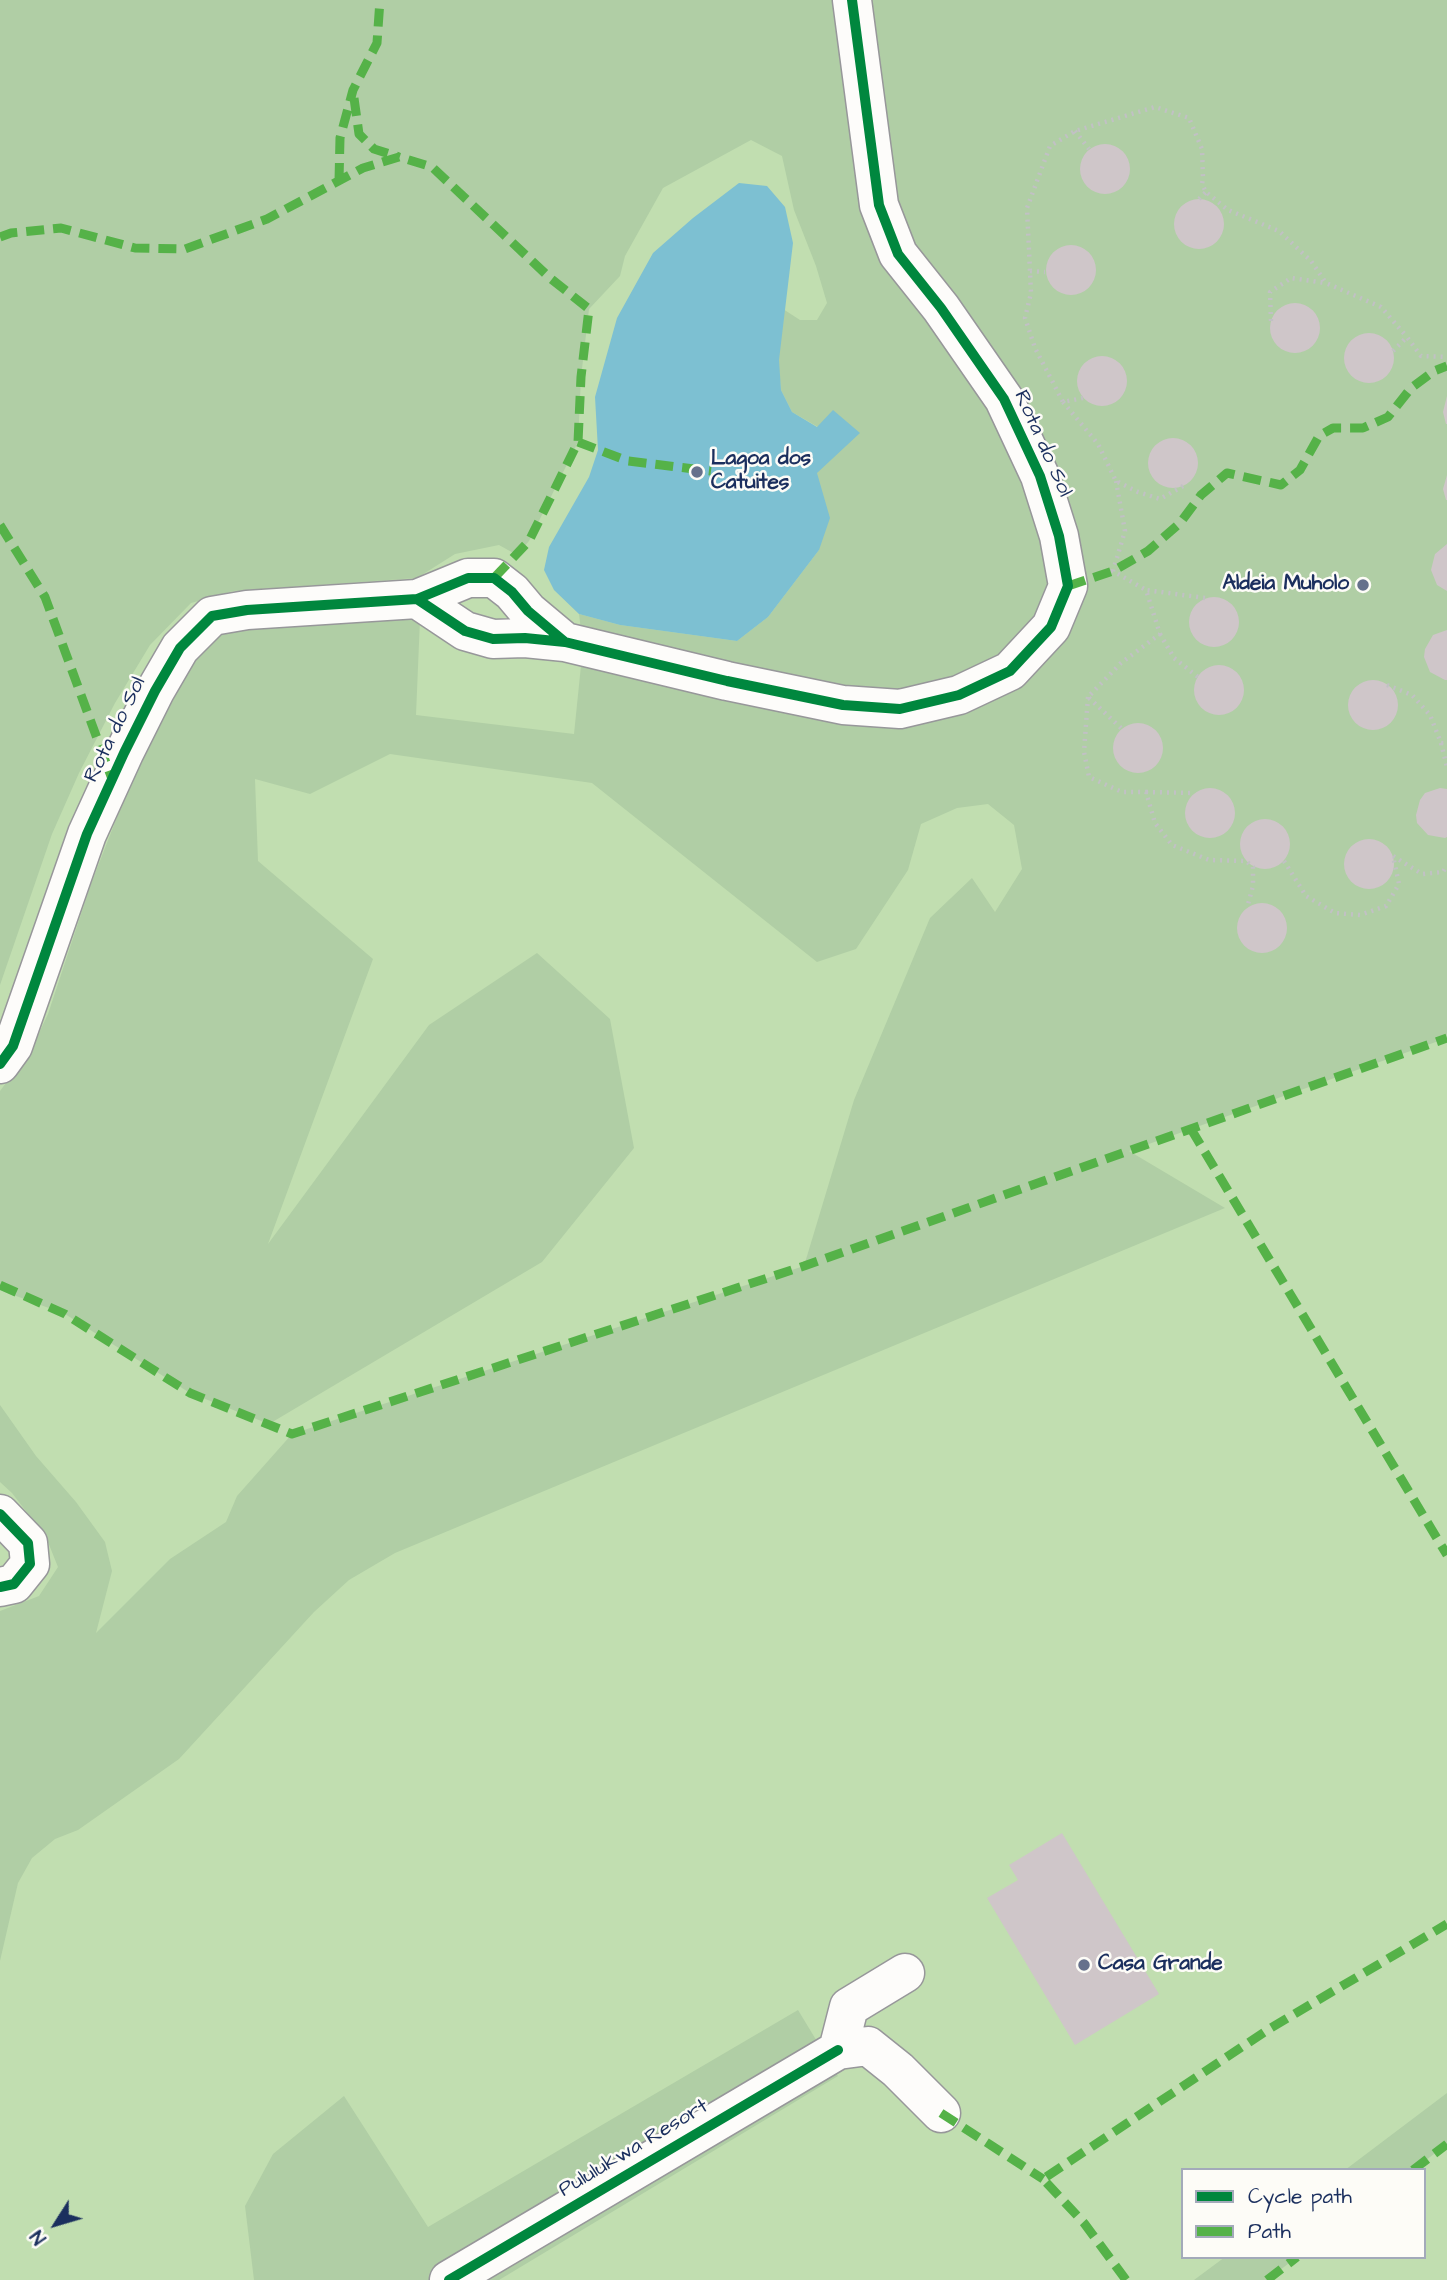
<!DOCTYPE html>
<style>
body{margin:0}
#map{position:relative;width:1447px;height:2280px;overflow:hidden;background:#f1ebe1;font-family:"Architects Daughter",sans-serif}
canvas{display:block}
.legend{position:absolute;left:1181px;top:2168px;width:245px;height:91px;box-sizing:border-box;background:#fdfcf7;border:2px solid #a3aaba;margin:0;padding:9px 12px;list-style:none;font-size:21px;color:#1b2f5e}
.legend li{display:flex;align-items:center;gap:14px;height:35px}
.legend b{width:35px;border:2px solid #a3aaba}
.north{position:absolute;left:21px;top:2189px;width:70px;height:70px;-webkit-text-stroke:5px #fdfcf7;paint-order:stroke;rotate:233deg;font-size:19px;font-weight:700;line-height:28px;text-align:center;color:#1b2f5e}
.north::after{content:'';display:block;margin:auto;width:24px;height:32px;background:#1b2f5e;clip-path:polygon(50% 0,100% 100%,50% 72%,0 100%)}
</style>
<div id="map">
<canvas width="1447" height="2280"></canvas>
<ul class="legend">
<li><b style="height:9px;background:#00873e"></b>Cycle path</li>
<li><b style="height:9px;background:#55b248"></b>Path</li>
</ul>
<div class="north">N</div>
</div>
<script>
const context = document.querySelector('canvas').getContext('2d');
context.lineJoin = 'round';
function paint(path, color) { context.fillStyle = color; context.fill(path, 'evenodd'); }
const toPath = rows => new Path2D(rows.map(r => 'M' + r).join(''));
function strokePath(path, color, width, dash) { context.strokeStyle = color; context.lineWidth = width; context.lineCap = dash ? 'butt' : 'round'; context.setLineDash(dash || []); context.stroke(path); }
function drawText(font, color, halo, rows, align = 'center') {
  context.font = font + ' "Architects Daughter",sans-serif'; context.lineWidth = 5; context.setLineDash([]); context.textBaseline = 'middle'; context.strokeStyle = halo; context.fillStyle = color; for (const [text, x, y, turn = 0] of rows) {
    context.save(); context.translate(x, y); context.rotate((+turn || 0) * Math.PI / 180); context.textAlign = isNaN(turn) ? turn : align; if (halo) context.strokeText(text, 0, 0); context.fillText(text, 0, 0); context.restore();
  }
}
const green = toPath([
 [0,0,1447,0,1447,2280,0,2280],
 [1183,2170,1424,2170,1424,2257,1183,2257]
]);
const forest = toPath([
 [0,0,1447,0,1447,1038,1129,1151,1225,1208,395,1553,349,1580,314,1612,179,1759,78,1830,55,1839,32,1858,18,1883,0,1961,0,1611,39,1596,58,1567,46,1537,12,1493,0,1482,0,1405,36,1456,76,1502,105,1542,112,1571,96,1633,170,1559,226,1522,237,1496,292,1434,804,1266,854,1100,930,918,972,878,995,912,1022,869,1014,825,988,804,957,808,921,824,908,870,856,949,817,962,592,783,390,754,310,794,255,779,258,861,373,959,268,1244,429,1025,537,953,610,1019,634,1148,542,1262,269,1424,190,1393,65,1314,0,1290,0,1091,32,1048,48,1014,91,884,126,794,192,663,218,635,257,627,420,619,416,715,574,734,583,646,579,614,620,625,737,641,768,617,819,550,817,473,833,411,818,427,792,412,781,390,778,361,783,309,800,320,817,320,827,303,816,266,794,210,782,156,751,140,663,188,625,256,620,276,589,309,581,377,578,442,529,541,517,555,499,545,455,554,417,578,233,591,191,603,150,645,115,703,79,773,52,834,0,985],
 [798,2010,838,2076,499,2280,254,2280,245,2206,273,2154,344,2096,428,2227],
 [1447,2093,1447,2144,1413,2170,1345,2170],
 [1225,2257,1297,2257,1267,2280,1194,2280]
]);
const water = toPath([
 [739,183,767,186,785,207,793,243,779,360,781,390,792,412,817,427,833,410,860,433,817,473,830,518,819,550,768,617,737,641,620,625,579,614,554,590,544,570,549,547,589,477,598,450,595,397,617,318,653,253,693,218]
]);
const building = toPath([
 '1080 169a25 25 0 1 1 50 0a25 25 0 1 1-50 0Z',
 '1174 224a25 25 0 1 1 50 0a25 25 0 1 1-50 0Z',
 '1046 270a25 25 0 1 1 50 0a25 25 0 1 1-50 0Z',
 '1270 328a25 25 0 1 1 50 0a25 25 0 1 1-50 0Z',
 '1344 358a25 25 0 1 1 50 0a25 25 0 1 1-50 0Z',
 '1077 381a25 25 0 1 1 50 0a25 25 0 1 1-50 0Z',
 [1447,396,1447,424,1446,424,1443,412],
 '1148 463a25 25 0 1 1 50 0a25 25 0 1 1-50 0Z',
 [1447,475,1447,500,1446,500,1443,489],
 [1447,544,1447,591,1437,585,1431,570,1435,554],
 '1189 622a25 25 0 1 1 50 0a25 25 0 1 1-50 0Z',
 [1447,630,1447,680,1445,680,1430,672,1424,657,1425,649,1433,635],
 '1194 690a25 25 0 1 1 50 0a25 25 0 1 1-50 0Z',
 '1348 705a25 25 0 1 1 50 0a25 25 0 1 1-50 0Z',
 '1113 748a25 25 0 1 1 50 0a25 25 0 1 1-50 0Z',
 '1185 813a25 25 0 1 1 50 0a25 25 0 1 1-50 0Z',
 [1440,788,1447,789,1447,837,1445,838,1428,835,1417,823,1416,815,1420,800,1425,793],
 '1240 844a25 25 0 1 1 50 0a25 25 0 1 1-50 0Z',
 '1344 864a25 25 0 1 1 50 0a25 25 0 1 1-50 0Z',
 '1237 928a25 25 0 1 1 50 0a25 25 0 1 1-50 0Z',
 [1062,1833,1159,1994,1075,2045,987,1898,1018,1880,1009,1865]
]);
const path = toPath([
 [1075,131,1089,149],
 [1199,199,1206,192],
 [1030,271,1045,272],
 [1271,321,1270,292,1291,278,1326,283],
 [1393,351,1407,337,1421,356,1447,357],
 [1083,398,1063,402,1035,348,1025,318,1031,293,1027,208,1050,146,1075,131,1155,107,1189,118,1202,149,1203,178,1202,184,1206,192,1228,210,1279,231,1311,261,1326,283,1381,307,1407,337],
 [1063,402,1098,444,1116,481,1138,492,1160,499,1185,485],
 [1116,481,1125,531,1113,571,1146,590],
 [1160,634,1174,658,1198,677],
 [1387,685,1412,695,1430,715,1441,743,1447,744],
 [1088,697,1084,752,1089,777,1122,792,1146,792,1155,823,1172,845,1209,860,1246,861,1253,867,1253,886,1247,908],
 [1121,728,1088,697,1121,663,1160,634,1146,590,1205,598],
 [1441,743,1447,767],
 [1146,792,1194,793],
 [1284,861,1306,896,1335,913,1360,915,1386,906,1399,884,1393,856,1422,874,1443,872,1447,865]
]);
const minor = toPath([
 [417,599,465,631,493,639,525,638,565,642,727,681,843,705,900,709,959,695,1010,671,1051,627,1068,586,1059,536,1040,476,1004,399,941,308,898,254,879,205,852,0],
 [0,1064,13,1046,87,834,124,753,155,691,180,648,212,616,247,610,417,599,468,578,494,578,512,592,528,611,565,642],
 [0,1514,28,1543,30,1564,14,1584,0,1587],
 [905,1973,849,2007,838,2050,868,2046,898,2070,941,2113],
 [449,2280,838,2050]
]);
const quiet = toPath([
 [354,98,359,134,374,149,399,157],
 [339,181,340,138,353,90,377,43,380,0],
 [0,237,11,233,61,228,135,248,185,249,267,219,363,168,399,157,432,167,550,278,589,309,581,377,578,442,529,541,494,578],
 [578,442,628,461,711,471],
 [0,525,45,597,112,779],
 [1068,586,1113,571,1148,551,1180,523,1201,495,1227,473,1281,485,1300,470,1319,436,1333,428,1363,428,1388,417,1411,388,1434,371,1447,366],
 [1191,1129,1447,1555],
 [0,1285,65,1314,190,1393,292,1434,804,1266,1447,1038],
 [941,2113,1043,2179],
 [1413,2170,1447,2144],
 [1126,2280,1084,2223,1043,2179,1269,2029,1447,1924],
 [1267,2280,1297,2257]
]);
const cycleway = toPath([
 [417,599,465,631,493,639,525,638,565,642,727,681,843,705,900,709,959,695,1010,671,1051,627,1068,586,1059,536,1040,476,1004,399,941,308,898,254,879,205,852,0],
 [0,1064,13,1046,87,834,124,753,155,691,180,648,212,616,247,610,417,599,468,578,494,578,512,592,528,611,565,642],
 [0,1514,28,1543,30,1564,14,1584,0,1587],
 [449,2280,838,2050]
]);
const markers = [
 [697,472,7,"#66718c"],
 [1363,585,7,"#66718c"],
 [1084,1965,7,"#66718c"]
];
const streetNames = [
 ["Rota do Sol",1042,444,66],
 ["Rota do Sol",116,730,-64],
 ["Pululukwa Resort",634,2149,-31]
];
const poiNames = [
 ["Lagoa dos",711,460],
 ["Catuites",711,484],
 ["Aldeia Muholo",1349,585,"right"],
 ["Casa Grande",1098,1965]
];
paint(green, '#c1deb0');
paint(forest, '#b0cea5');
paint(water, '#7dc0d2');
paint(building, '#cfc6c9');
strokePath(minor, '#97979a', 41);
strokePath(path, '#c1c1c4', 4.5, [2, 5]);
strokePath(minor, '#fdfcfa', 38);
strokePath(quiet, '#55b248', 9, [18, 9]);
strokePath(cycleway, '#00873e', 10);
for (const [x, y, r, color] of markers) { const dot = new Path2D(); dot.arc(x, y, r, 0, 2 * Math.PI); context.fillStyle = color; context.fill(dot); strokePath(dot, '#fdfcf7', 2.5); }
drawText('21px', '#1b2f5e', '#fdfcf7', streetNames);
drawText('bold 21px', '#1b2f5e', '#fdfcf7', poiNames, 'left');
</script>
